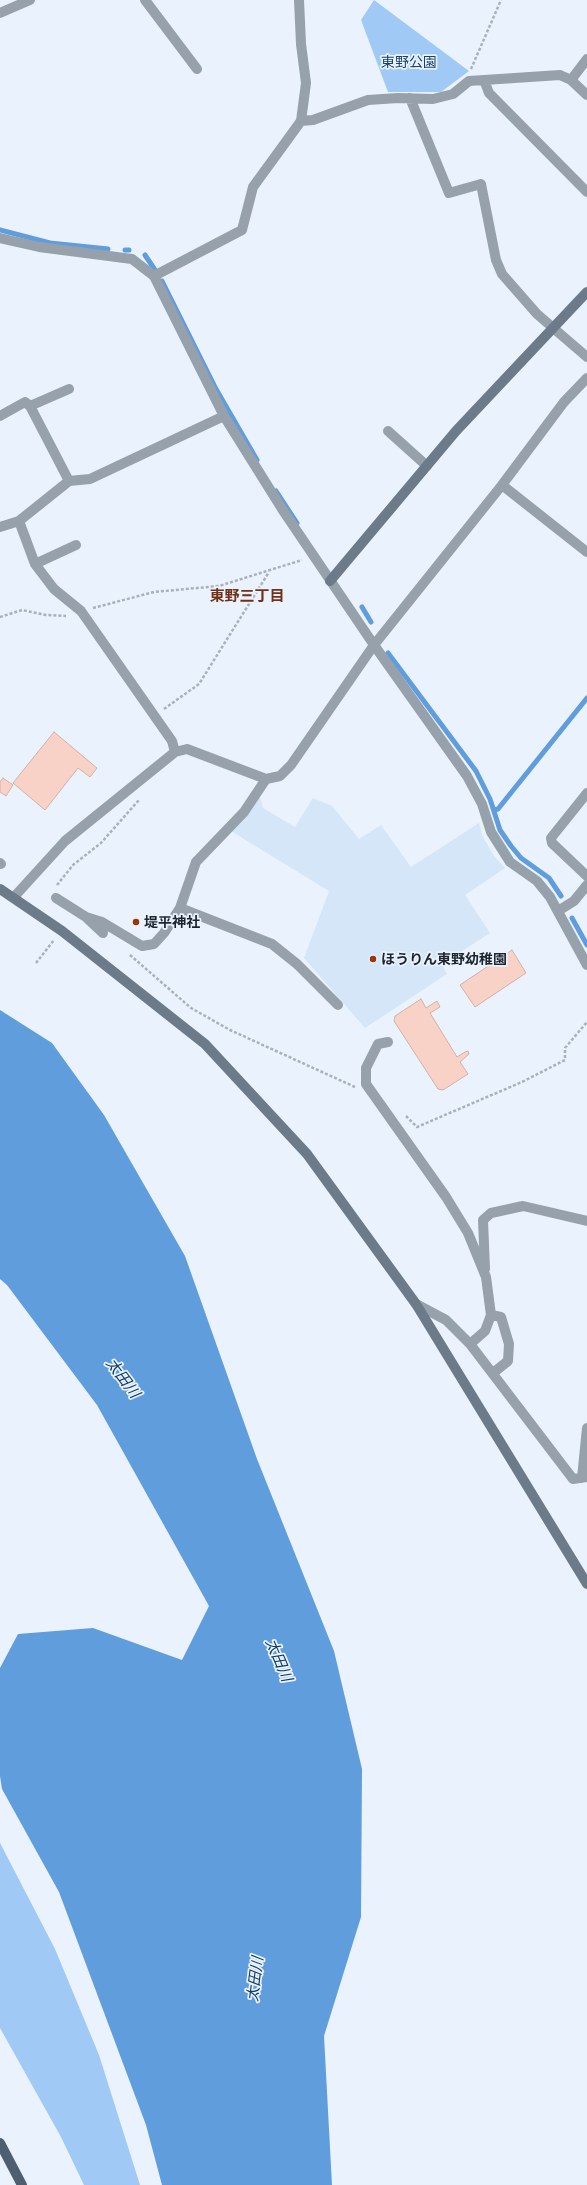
<!DOCTYPE html>
<meta charset="utf-8">
<style>
body{margin:0}
canvas{display:block;background:#e9f2fd}
</style>
<canvas width="587" height="2185"></canvas>
<script>
const context = document.querySelector('canvas').getContext('2d');
context.lineJoin = 'round';
function paint(path, color) { context.fillStyle = color; context.fill(path, 'evenodd'); }
const toPath = rows => new Path2D(rows.map(r => 'M' + r).join(''));
function strokePath(path, color, width, dash) { context.strokeStyle = color; context.lineWidth = width; context.lineCap = dash ? 'butt' : 'round'; context.setLineDash(dash || []); context.stroke(path); }
function drawText(font, color, halo, rows, align = 'center') {
  context.font = font + ' Barlow,"Noto Sans JP",sans-serif'; context.lineWidth = 3.5; context.setLineDash([]); context.textBaseline = 'middle'; context.strokeStyle = halo; context.fillStyle = color; for (const [text, x, y, turn = 0] of rows) {
    context.save(); context.translate(x, y); context.rotate((+turn || 0) * Math.PI / 180); context.textAlign = isNaN(turn) ? turn : align; if (halo) context.strokeText(text, 0, 0); context.fillText(text, 0, 0); context.restore();
  }
}
const built = toPath([
 [260,797,263,808,295,827,313,798,332,806,359,839,381,825,411,867,479,823,482,835,494,856,505,868,465,895,490,933,442,964,447,974,365,1028,304,958,329,891,231,831]
]);
const green = toPath([
 [374,0,469,71,441,92,388,92,361,20],
 [0,1843,55,1949,99,2055,140,2185,84,2185,61,2137,0,2028]
]);
const water = toPath([
 [0,1010,52,1043,104,1115,185,1256,257,1459,334,1651,362,1769,361,1917,324,2036,332,2185,162,2185,146,2125,59,1892,2,1789,0,1776,0,1668,18,1634,93,1628,182,1660,209,1606,97,1405,7,1285,0,1279]
]);
const stream = toPath([
 [0,230,50,243,108,249],
 [125,250,129,250],
 [145,255,155,270],
 [162,281,216,389,257,460],
 [276,491,297,523],
 [362,607,371,622],
 [388,653,476,771,490,799,500,830,511,846,521,858,549,878,561,896],
 [494,810,498,809,587,698],
 [572,918,587,945]
]);
const building = toPath([
 [54,732,97,768,90,777,78,768,45,810,13,783,54,732],
 [3,778,13,785,6,796,0,792,0,782,3,778],
 [512,950,526,973,475,1007,460,985,512,950],
 [421,999,426,1008,437,1001,440,1007,430,1013,457,1057,465,1052,468,1051,469,1054,460,1062,468,1074,443,1090,438,1089,394,1021,395,1016,421,999]
]);
const path = toPath([
 [471,69,501,0],
 [93,608,154,592,219,586,302,560],
 [0,617,22,610,46,615,66,616],
 [164,709,199,684,269,572],
 [57,885,73,865,101,843,139,800],
 [130,955,191,1008,230,1030,355,1087],
 [36,963,54,940],
 [406,1116,417,1127,522,1082,565,1060,565,1048,587,1022]
]);
const street = toPath([
 [145,0,197,69],
 [0,13,30,0],
 [484,80,489,93,587,192],
 [571,80,587,59],
 [410,98,449,193,481,184,496,260,502,274,537,314,587,357],
 [301,121,313,120,368,100,398,98,433,99,453,94,469,81,560,75,571,80,587,95],
 [0,238,39,247,132,259,154,276,224,416,284,512,374,645,467,776,482,804,491,832,510,862,537,881,550,897,587,965],
 [154,276,242,230,253,187,301,121,306,83,301,44,299,0],
 [30,406,69,481],
 [0,416,25,402,30,406,69,389],
 [388,431,427,466],
 [502,485,587,552],
 [19,521,35,564,54,589,81,611,172,741,175,752],
 [0,527,19,521,69,481,90,479,224,416],
 [35,564,76,545],
 [266,779,244,812,196,862,180,908,272,944,297,964,338,1005],
 [587,793,551,838,552,843,587,876],
 [0,863,1,864],
 [14,897,65,841,175,752,187,749,266,779,280,776,291,765,374,645,502,485,564,402,587,378],
 [56,898,86,917,102,922,142,946,154,944,164,933,180,908],
 [558,911,574,901,587,885],
 [87,918,103,933],
 [388,1042,378,1044,366,1068,366,1084,446,1197,468,1233,486,1277,491,1315,485,1331,470,1344],
 [485,1269,483,1220,491,1213,523,1206,587,1221],
 [416,1304,446,1320,470,1344,573,1479,587,1477],
 [491,1315,501,1317,509,1344,508,1361,493,1373],
 [582,1478,587,1428]
]);
const secondary = toPath([
 [330,581,456,431,587,292],
 [0,889,62,931,205,1044,307,1154,416,1304,587,1584]
]);
const primary = toPath([
 [0,2143,22,2185]
]);
const markers = [
 [136,922,4,"#9c3609"],
 [373,959,4,"#9c3609"]
];
const parkNames = [
 ["東野公園",409,62]
];
const poiNames = [
 ["堤平神社",144,922],
 ["ほうりん東野幼稚園",381,959]
];
const neighbourhoodNames = [
 ["東野三丁目",247,596]
];
const waterNames = [
 ["太田川",123,1378,53],
 ["太田川",279,1660,67],
 ["太田川",255,1979,-83]
];
paint(built, '#d5e6f9');
paint(green, '#a0c9f6');
paint(water, '#609ddd');
strokePath(stream, '#609ddd', 5);
paint(building, '#f8d2c6');
strokePath(building, '#d3b1a5', 1);
strokePath(path, '#a8b1bc', 2.5, [3, 2]);
strokePath(street, '#97a1ac', 10);
strokePath(secondary, '#6c7a8a', 10);
strokePath(primary, '#4e5f72', 10);
for (const [x, y, r, color] of markers) { const dot = new Path2D(); dot.arc(x, y, r, 0, 2 * Math.PI); context.fillStyle = color; context.fill(dot); strokePath(dot, '#e9f2fd', 1.5); }
drawText('14px', '#16416c', '#e9f2fd', parkNames);
drawText('bold 14px', '#1c242e', '#e9f2fd', poiNames, 'left');
drawText('bold 15px', '#713017', '#e9f2fd', neighbourhoodNames);
drawText('italic 15px', '#0f3b64', '#e9f2fd', waterNames);
</script>
